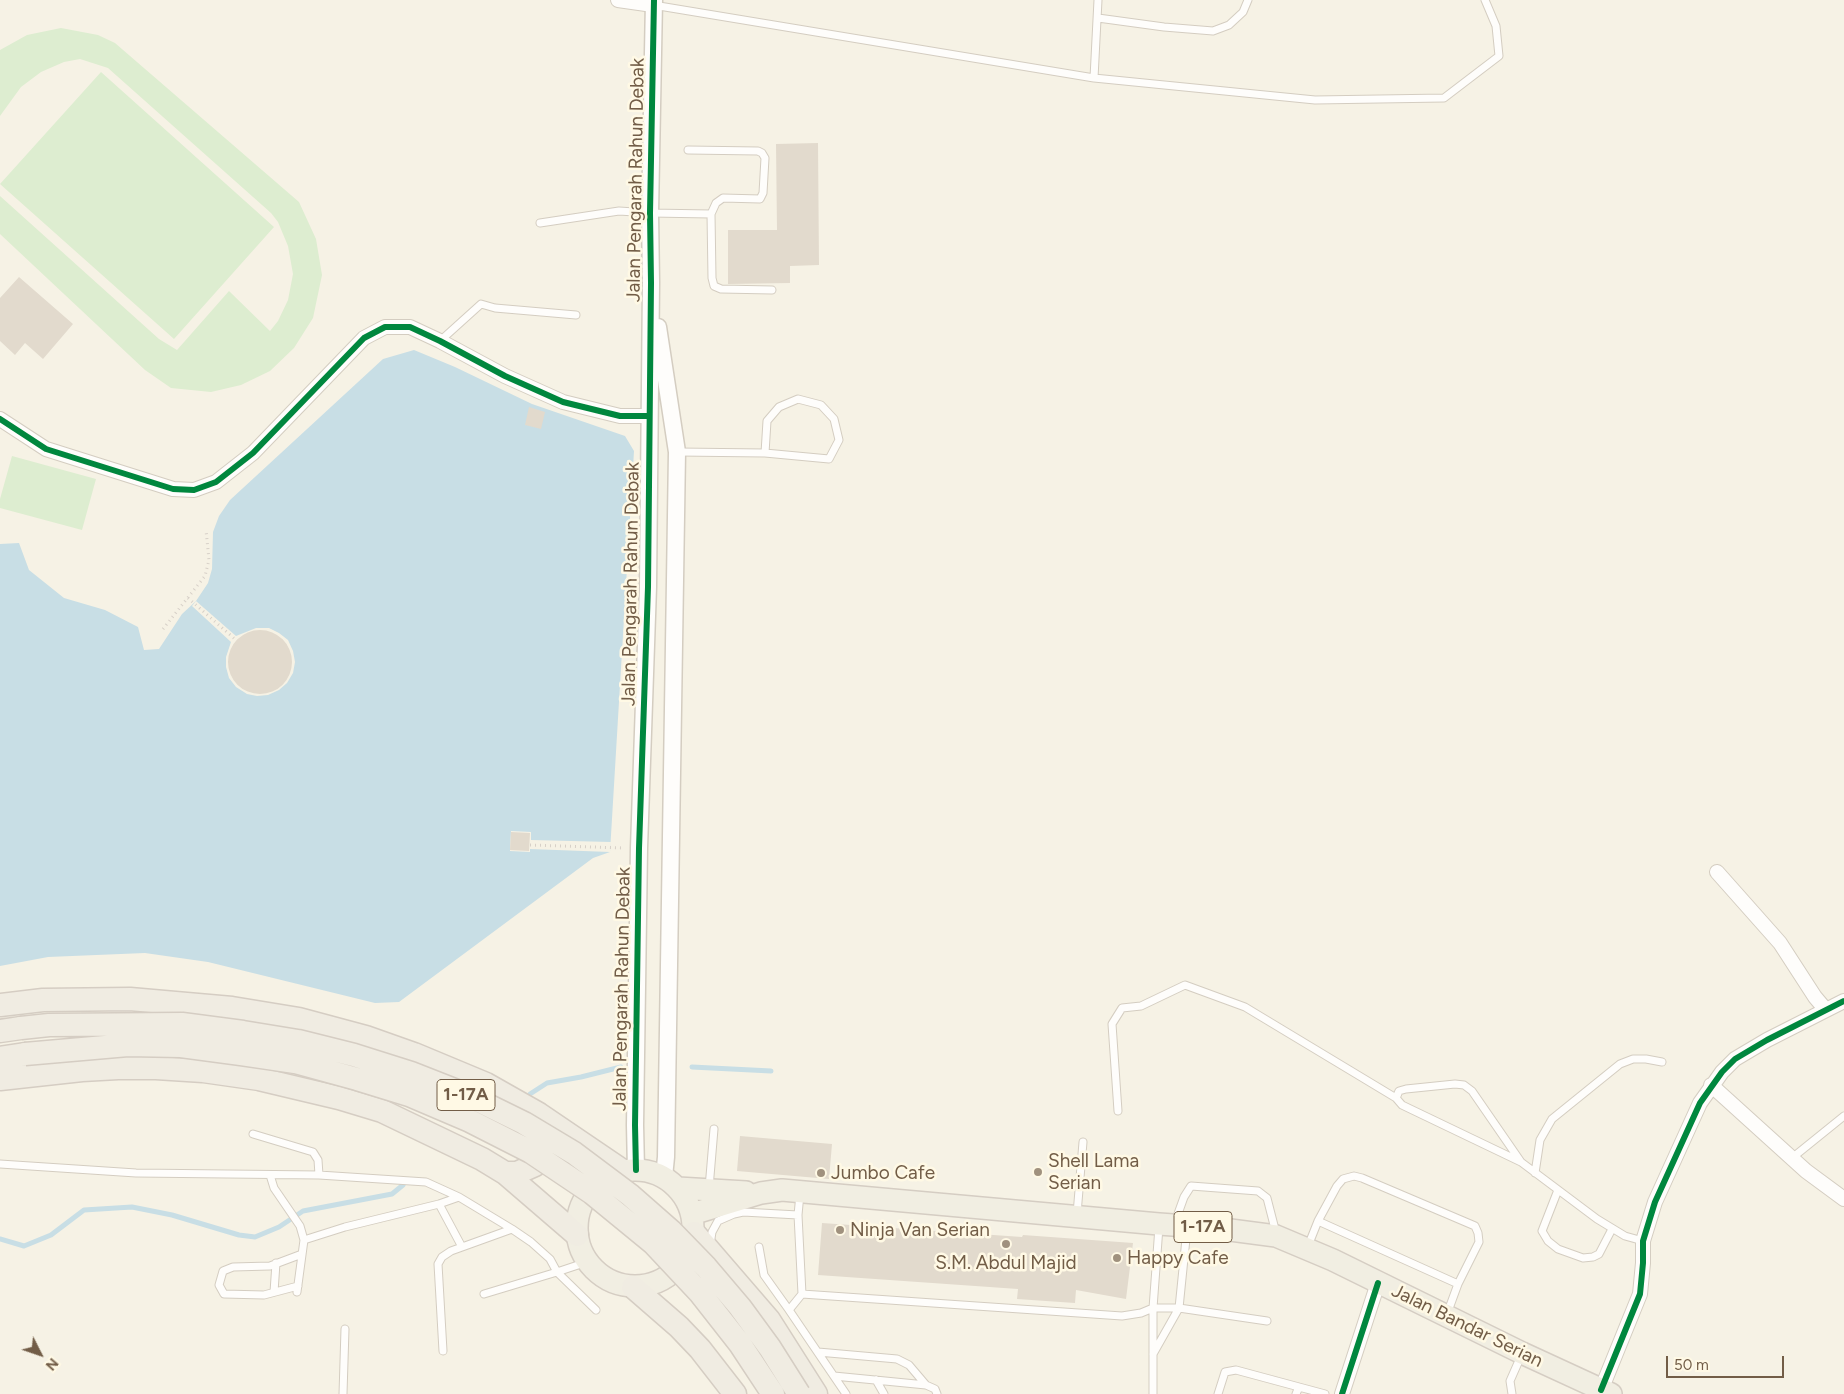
<!DOCTYPE html>
<style>
body{margin:0}
#map{position:relative;width:1844px;height:1394px;overflow:hidden;background:#f6f2e5;font-family:Figtree,sans-serif}
canvas{display:block}
.north{position:absolute;left:15px;top:1329px;width:50px;height:50px;-webkit-text-stroke:4px #fff9e5;paint-order:stroke;rotate:131deg;font-size:14px;font-weight:700;line-height:20px;text-align:center;color:#725d47}
.north::after{content:'';display:block;margin:auto;width:18px;height:22px;background:#725d47;clip-path:polygon(50% 0,100% 100%,50% 72%,0 100%)}
.scale{position:absolute;left:1666px;top:1356px;width:118px;height:22px;box-sizing:border-box;border:2px solid #725d47;border-top:0;padding-left:6px;font-size:15px;line-height:18px;white-space:nowrap;color:#725d47;-webkit-text-stroke:4px #fff9e5;paint-order:stroke}
</style>
<div id="map">
<canvas width="1844" height="1394"></canvas>
<div class="north">N</div>
<div class="scale">50 m</div>
</div>
<script>
const context = document.querySelector('canvas').getContext('2d');
context.lineJoin = 'round';
function paint(path, color) { context.fillStyle = color; context.fill(path, 'evenodd'); }
const toPath = rows => new Path2D(rows.map(r => 'M' + r).join(''));
function strokePath(path, color, width, dash) { context.strokeStyle = color; context.lineWidth = width; context.lineCap = dash ? 'butt' : 'round'; context.setLineDash(dash || []); context.stroke(path); }
function drawText(font, color, halo, rows, align = 'center') {
  context.font = font + ' Figtree,sans-serif'; context.lineWidth = 5; context.setLineDash([]); context.textBaseline = 'middle'; context.strokeStyle = halo; context.fillStyle = color; for (const [text, x, y, turn = 0] of rows) {
    context.save(); context.translate(x, y); context.rotate((+turn || 0) * Math.PI / 180); context.textAlign = isNaN(turn) ? turn : align; if (halo) context.strokeText(text, 0, 0); context.fillText(text, 0, 0); context.restore();
  }
}
const green = toPath([
 [61,28,98,35,115,43,299,202,316,239,322,275,313,318,294,348,270,371,241,385,211,392,171,388,145,370,0,234,0,196,159,339,177,350,229,291,270,331,278,321,288,300,293,274,288,246,278,222,271,213,108,68,80,59,64,62,41,72,21,87,0,116,0,50,27,35],
 [101,72,274,227,174,339,0,184],
 [12,456,96,479,82,530,0,508,0,499]
]);
const water = toPath([
 [414,350,455,367,532,404,625,436,634,451,610,852,593,858,399,1002,375,1003,208,962,145,953,48,957,0,966,0,544,19,543,29,570,64,598,105,610,138,627,144,650,159,649,182,614,196,601,208,583,212,569,213,532,219,516,230,500,383,359]
]);
const pier = toPath([
 [196,601,236,636,256,628,269,628,279,633,288,640,293,651,295,662,293,673,287,683,279,690,268,695,257,696,247,694,236,687,229,678,226,667,226,657,231,642,192,606],
 [511,831,531,832,531,840,611,842,610,852,530,849,530,852,510,851]
]);
const stream = toPath([
 [692,1067,771,1071],
 [530,1094,547,1083,581,1077,621,1067],
 [0,1239,24,1246,51,1235,84,1210,132,1207,172,1215,239,1235,255,1237,279,1227,303,1211,392,1194,403,1185]
]);
const building = toPath([
 [818,143,819,265,790,266,790,283,728,284,728,230,777,230,776,144],
 [19,277,73,324,43,359,25,343,15,355,0,341,0,298],
 [529,407,545,412,541,429,525,425],
 '228 662a32 32 0 1 1 64 0a32 32 0 1 1-64 0Z',
 [511,832,530,833,529,851,510,850],
 [740,1136,832,1144,829,1179,737,1171],
 [822,1223,1022,1237,1023,1235,1133,1243,1126,1299,1076,1290,1075,1303,1017,1299,1018,1289,818,1275]
]);
const path = toPath([
 [188,598,236,640],
 [163,629,205,576,209,560,206,530],
 [530,845,624,848]
]);
const service = toPath([
 [653,5,1094,78,1315,100,1444,98,1499,56,1496,26,1485,0],
 [1098,18,1164,27,1213,31,1229,25,1243,12,1248,0],
 [1094,78,1098,0],
 [688,150,758,151,762,153,765,158,763,193,760,199,723,198,716,203,711,214,712,278,714,286,721,289,772,290],
 [540,223,619,211,650,213,711,214],
 [440,341,481,304,495,308,576,315],
 [678,452,765,453,829,459,839,440,834,419,821,405,798,399,779,407,767,421,765,453],
 [1118,1111,1112,1024,1122,1008,1141,1006,1185,985,1245,1007,1396,1098],
 [253,1134,313,1152,318,1160,319,1175],
 [1792,1158,1844,1116],
 [1521,1162,1472,1091,1464,1085,1455,1084,1406,1089,1399,1091,1396,1098,1402,1105,1521,1162,1597,1219,1625,1236,1643,1241],
 [0,1164,136,1173,319,1175,426,1182,459,1197,512,1229,531,1242,550,1259,557,1272,587,1262],
 [1535,1173,1540,1140,1552,1119,1620,1064,1633,1059,1646,1059,1662,1062],
 [270,1175,274,1188,300,1226,304,1240],
 [709,1188,714,1129],
 [1558,1190,1542,1231,1548,1241,1558,1249,1583,1258,1593,1257,1599,1254,1612,1229],
 [800,1194,798,1215,802,1294,789,1310,846,1394],
 [439,1204,462,1247],
 [1077,1214,1083,1142],
 [1318,1221,1458,1284],
 [1175,1222,1184,1197,1191,1186,1258,1191,1267,1198,1276,1233],
 [710,1245,712,1232,718,1221,734,1214,743,1212,798,1215],
 [1308,1246,1318,1221,1337,1186,1343,1179,1354,1176,1362,1178,1475,1226,1478,1233,1479,1242,1458,1284,1447,1314],
 [759,1247,764,1275,789,1310],
 [298,1286,264,1295,224,1294,219,1285,223,1271,233,1267,270,1266,302,1254],
 [274,1292,276,1263],
 [297,1292,304,1240,345,1227,439,1204,459,1197],
 [484,1294,557,1272,596,1310],
 [802,1294,1122,1316,1141,1313,1153,1308,1179,1308,1267,1321],
 [443,1351,438,1264,442,1257,451,1251,512,1229],
 [818,1352,897,1359,909,1365,926,1385],
 [1153,1354,1179,1308,1187,1229],
 [834,1376,926,1385,935,1389,937,1394],
 [876,1380,884,1394],
 [343,1394,345,1329],
 [1153,1394,1153,1308,1159,1227],
 [1218,1394,1225,1372,1236,1370,1299,1387],
 [1296,1394,1299,1387,1325,1394],
 [1512,1394,1510,1381,1521,1356]
]);
const minor = toPath([
 [618,0,653,5],
 [0,419,46,449,173,489,194,490,216,482,253,453,364,338,385,327,410,327,440,341,505,376,563,402,620,416,649,416],
 [1717,872,1780,943,1815,997,1826,1010],
 [1711,1085,1806,1171,1844,1199],
 [1601,1390,1640,1294,1643,1263,1643,1241,1655,1202,1700,1103,1722,1072,1735,1059,1767,1040,1844,1001],
 [1342,1394,1378,1283]
]);
const tertiary = toPath([
 [658,327,677,452,666,1157,664,1177],
 [636,1170,635,1125,639,848,648,587,651,283,650,213,654,0]
]);
const primary = toPath([
 '577 1228a58 58 0 1 1 116 0a58 58 0 1 1-116 0Z',
 [678,1188,746,1192],
 [692,1214,761,1193,782,1190,1159,1224,1215,1228,1276,1236,1333,1260,1522,1353,1611,1394]
]);
const trunk = toPath([
 [0,1005,43,1000,130,999,232,1008,299,1019,366,1037,414,1054,486,1084,539,1114,623,1171],
 [0,1031,21,1028],
 [0,1058,25,1054],
 [0,1079,82,1070,118,1068,156,1068,203,1071,259,1079,339,1098,382,1111,482,1159,505,1173,577,1235],
 [505,1173,517,1173,535,1165,546,1152,548,1143],
 [694,1233,769,1320,816,1394],
 [633,1287,679,1327,700,1349,735,1394]
]);
const trunkBridge = toPath([
 [21,1028,49,1025,182,1024,243,1032,298,1041,354,1055,411,1073,467,1095,524,1123,574,1153,630,1195,671,1231,706,1267,740,1307,770,1348,799,1394],
 [25,1054,128,1045,181,1046,241,1054,295,1062,357,1079,409,1095,470,1121,531,1152,592,1193,653,1243,700,1293,740,1344,773,1394]
]);
const cycleway = toPath([
 [0,419,46,449,173,489,194,490,216,482,253,453,364,338,385,327,410,327,440,341,505,376,563,402,620,416,649,416],
 [636,1170,635,1125,639,848,648,587,651,283,650,213,654,0],
 [1601,1390,1640,1294,1643,1263,1643,1241,1655,1202,1700,1103,1722,1072,1735,1059,1767,1040,1844,1001],
 [1342,1394,1378,1283]
]);
const markers = [
 [1038,1172,5,"#a0917e"],
 [821,1173,5,"#a0917e"],
 [840,1230,5,"#a0917e"],
 [1006,1244,5,"#a0917e"],
 [1117,1258,5,"#a0917e"]
];
const shields = [
 [466,1095,58],
 [1203,1227,58]
];
const shieldNames = [
 ["1-17A",466,1095],
 ["1-17A",1203,1227]
];
const streetNames = [
 ["Jalan Pengarah Rahun Debak",636,180,-89],
 ["Jalan Pengarah Rahun Debak",631,584,-89],
 ["Jalan Pengarah Rahun Debak",622,989,-89],
 ["Jalan Bandar Serian",1467,1326,26]
];
const poiNames = [
 ["Shell Lama",1048,1161],
 ["Serian",1048,1183],
 ["Jumbo Cafe",831,1173],
 ["Ninja Van Serian",850,1230],
 ["Happy Cafe",1127,1258],
 ["S.M. Abdul Majid",1006,1263,"center"]
];
paint(green, '#ddedd0');
paint(water, '#c8dee5');
paint(pier, '#f6f2e5');
strokePath(stream, '#c8dee5', 5);
paint(building, '#e2dacd');
strokePath(service, '#d4cdc1', 9);
strokePath(minor, '#d4cdc1', 16);
strokePath(tertiary, '#d4cdc1', 19);
strokePath(primary, '#d5cdc3', 24);
strokePath(trunk, '#d5cdc3', 25);
strokePath(path, '#d7d0c8', 3, [1, 4]);
strokePath(service, '#fefdfb', 7);
strokePath(minor, '#fefdfb', 14);
strokePath(tertiary, '#fefdfb', 16);
strokePath(primary, '#f1eee2', 21);
strokePath(trunk, '#f0ece2', 22);
strokePath(trunkBridge, '#d5cdc3', 25, []);
strokePath(trunkBridge, '#f0ece2', 22);
strokePath(cycleway, '#00873e', 6);
for (const [x, y, r, color] of markers) { const dot = new Path2D(); dot.arc(x, y, r, 0, 2 * Math.PI); context.fillStyle = color; context.fill(dot); strokePath(dot, '#fff9e5', 2); }
for (const [x, y, w] of shields) { const box = new Path2D(); box.roundRect(x - w / 2, y - 15.5, w, 31, 4); context.fillStyle = '#fff9e5'; context.fill(box); strokePath(box, '#725d47', 1); }
drawText('bold 18px', '#725d47', null, shieldNames);
drawText('19px', '#725d47', '#fff9e5', streetNames);
drawText('19px', '#725d47', '#fff9e5', poiNames, 'left');
</script>
